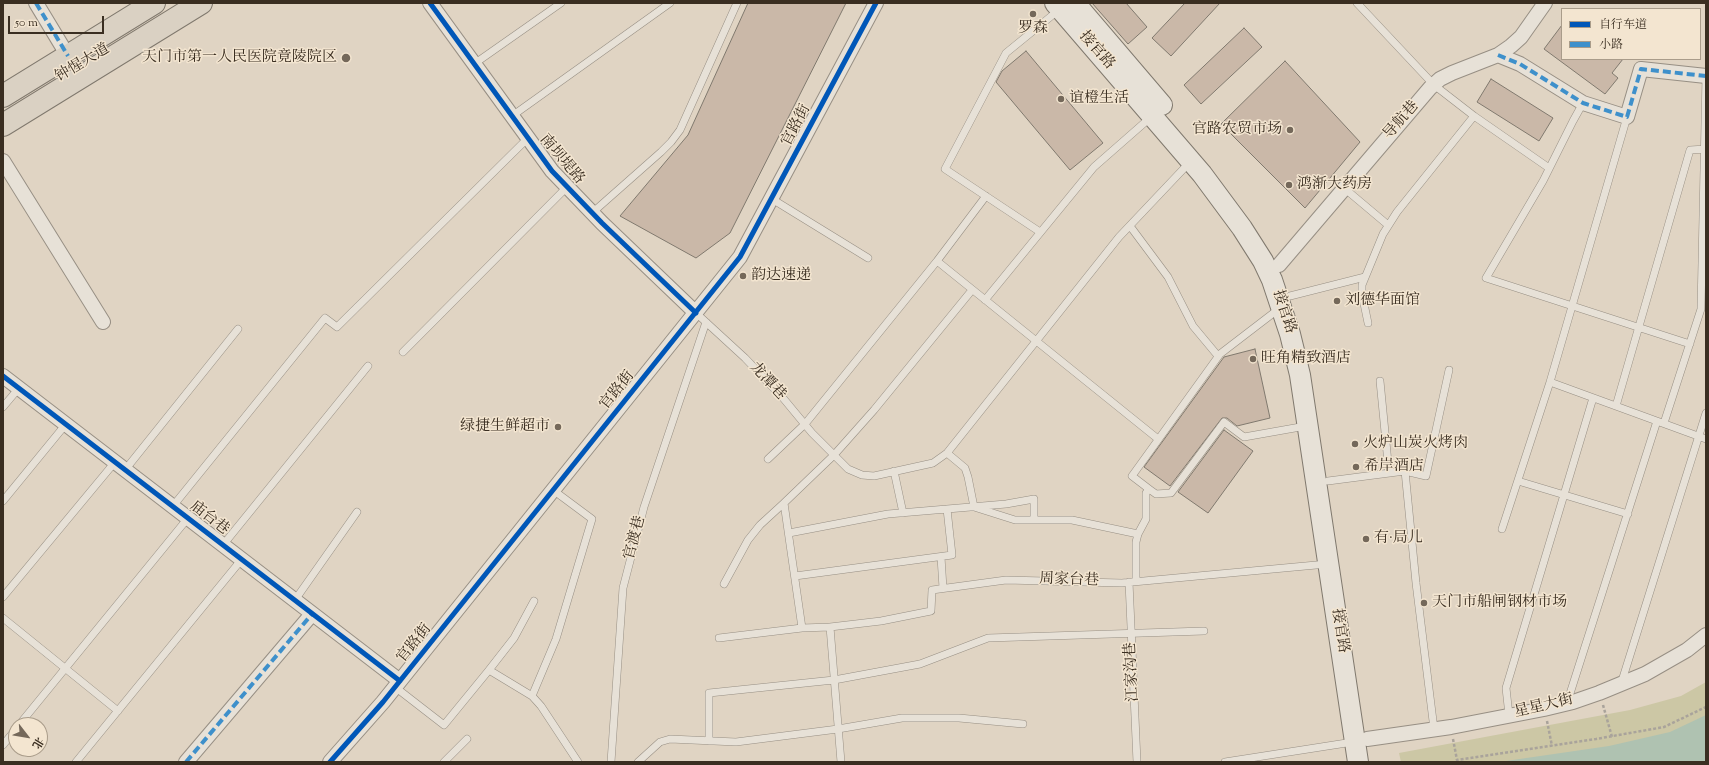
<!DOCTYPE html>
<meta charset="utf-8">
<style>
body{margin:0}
#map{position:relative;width:1709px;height:765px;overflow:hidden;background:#e0d4c3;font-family:"Sorts Mill Goudy","Noto Serif SC",serif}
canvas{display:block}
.frame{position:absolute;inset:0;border:4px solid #3a2e21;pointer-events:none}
.legend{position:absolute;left:1561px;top:8px;width:140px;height:52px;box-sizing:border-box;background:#f3e5d0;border:1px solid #a99c8a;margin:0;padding:5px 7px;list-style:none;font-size:12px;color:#3a2e21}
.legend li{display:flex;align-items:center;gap:8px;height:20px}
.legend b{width:20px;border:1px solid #a99c8a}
.north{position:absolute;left:8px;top:717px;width:40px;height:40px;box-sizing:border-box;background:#f3e5d0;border:1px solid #a99c8a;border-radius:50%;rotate:121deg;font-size:11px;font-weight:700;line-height:16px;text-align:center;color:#3a2e21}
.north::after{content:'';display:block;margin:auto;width:14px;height:18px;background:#74685a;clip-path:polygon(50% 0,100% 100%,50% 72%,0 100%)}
.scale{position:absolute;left:8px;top:16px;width:96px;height:18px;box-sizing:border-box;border:2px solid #3a2e21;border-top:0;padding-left:5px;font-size:12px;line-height:14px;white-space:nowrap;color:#3a2e21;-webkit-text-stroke:3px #f3e5d0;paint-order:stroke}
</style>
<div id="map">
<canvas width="1709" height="765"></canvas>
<div class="frame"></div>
<ul class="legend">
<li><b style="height:5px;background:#0057b8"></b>自行车道</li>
<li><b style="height:5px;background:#3e90cb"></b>小路</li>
</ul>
<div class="north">北</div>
<div class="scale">50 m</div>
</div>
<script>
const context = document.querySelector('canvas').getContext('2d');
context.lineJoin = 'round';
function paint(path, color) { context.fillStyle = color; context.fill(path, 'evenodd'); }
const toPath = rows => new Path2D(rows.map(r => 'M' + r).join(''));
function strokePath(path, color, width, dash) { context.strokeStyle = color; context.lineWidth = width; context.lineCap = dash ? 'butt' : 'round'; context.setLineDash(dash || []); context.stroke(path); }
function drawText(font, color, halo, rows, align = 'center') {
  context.font = font + ' "Sorts Mill Goudy","Noto Serif SC",serif'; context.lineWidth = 3; context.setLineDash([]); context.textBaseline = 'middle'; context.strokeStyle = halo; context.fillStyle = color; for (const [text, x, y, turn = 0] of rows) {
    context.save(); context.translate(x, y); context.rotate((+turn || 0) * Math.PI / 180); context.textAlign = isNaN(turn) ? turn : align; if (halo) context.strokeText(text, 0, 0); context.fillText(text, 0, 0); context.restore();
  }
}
const green = toPath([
 [1706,682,1706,762,1401,762,1399,753,1630,710,1681,696]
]);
const water = toPath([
 [1706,715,1706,762,1499,762,1609,746,1670,732]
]);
const building = toPath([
 [748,3,846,3,730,233,696,258,620,216,688,135,748,3],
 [1092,3,1126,3,1147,27,1128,44,1092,3],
 [1185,3,1220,3,1171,56,1152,38,1185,3],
 [1562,25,1562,59,1623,59,1612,73,1618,78,1605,94,1544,49,1562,25],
 [1244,28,1262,47,1201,104,1184,85,1244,28],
 [1026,51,1103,143,1070,170,996,82,1002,71,1026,51],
 [1285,61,1360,142,1305,208,1221,124,1285,61],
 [1491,79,1553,118,1539,141,1477,102,1491,79],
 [1255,349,1270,418,1237,426,1227,418,1222,418,1170,486,1144,467,1224,357,1255,349],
 [1224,430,1253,451,1208,513,1178,492,1224,430]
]);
const path = toPath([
 [1603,705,1612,737],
 [1547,721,1552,746],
 [1453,739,1457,760,1596,739,1664,727,1706,707]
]);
const service = toPath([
 [1357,3,1434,85,1474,116,1397,212,1383,234,1362,285,1362,294,1368,323],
 [474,64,561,3],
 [1583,103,1573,121,1543,181,1486,278,1690,344],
 [512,116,670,3],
 [1474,116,1549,168],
 [1627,117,1550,382,1706,439],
 [1344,188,1388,225],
 [772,199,868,258],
 [592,213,661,152,671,142,680,130,737,3],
 [1130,226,1168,277,1193,326,1218,356],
 [1040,232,945,169,1006,53,1060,9],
 [937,261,1158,439],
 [1290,296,1365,277],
 [985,300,1094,167,1151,117],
 [696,313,745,358,783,398,812,433,848,469,862,475,874,476,933,463,947,453,1119,237,1190,162],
 [403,352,567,187],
 [1380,381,1389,473],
 [1616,406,1690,150,1706,149],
 [3,407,19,388],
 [1664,423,1701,309,1706,76],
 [947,453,965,468,968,477,974,507,1015,520,1072,520,1138,534],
 [768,459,805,424,937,261,986,196],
 [125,470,238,329],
 [894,471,903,513],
 [1405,471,1426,476,1449,370],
 [1328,481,1405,471,1416,583,1434,729],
 [1518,481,1628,514],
 [1149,489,1156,494,1171,493,1224,422,1244,437,1306,426],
 [3,501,66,424],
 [173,506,325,318,337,327,528,138],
 [1502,529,1550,382],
 [789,533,888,514,1006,504,1034,499,1034,520],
 [223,545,368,366],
 [941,557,943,588],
 [795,576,952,555,947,509],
 [1136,581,1136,542,1138,534,1146,519,1146,493,1149,489,1132,476,1220,354,1280,308],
 [1129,582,1137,762],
 [724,584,748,540,760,525,784,503],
 [3,597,115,462],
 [295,600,357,512],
 [3,618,118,711],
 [830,627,881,621,931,611,932,590,1006,580,1122,583,1327,564],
 [719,638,802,628],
 [489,670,514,638,534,601],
 [1621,684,1706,413],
 [395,687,444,725,489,670,532,696,541,706,578,762],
 [532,696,556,639,592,519,553,490],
 [1567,703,1657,421],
 [1509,715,1506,688,1593,398],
 [19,725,188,518],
 [709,741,709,693,834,680,920,664,988,638,1204,631],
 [3,745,16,729],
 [76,762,242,559],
 [444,762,467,739],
 [611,762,623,588,644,507,706,322],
 [638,762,660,742,670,739,736,742,838,729,902,718,959,718,1023,724],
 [841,762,830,627,802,628,784,503,834,455,874,410,972,290],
 [1225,762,1353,742]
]);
const minor = toPath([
 [36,3,68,56],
 [430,3,552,171,602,223,696,313],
 [1498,55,1520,64,1583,103,1627,117,1641,69,1706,76],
 [3,161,103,322],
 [1279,265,1430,88,1440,79,1452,73,1498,55,1511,46,1521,37,1545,3],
 [3,376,400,681],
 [1367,739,1451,727,1544,709,1573,702,1599,693,1645,674,1687,650,1706,635],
 [186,762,312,614],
 [330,762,383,702,740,257,876,3]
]);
const secondary = toPath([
 [1055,3,1202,174,1242,228,1263,261,1272,280,1290,334,1300,375,1358,762],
 [1075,3,1162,105]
]);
const trunk = toPath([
 [3,96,154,3],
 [3,125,201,3]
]);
const quiet = toPath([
 [36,3,68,56],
 [1498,55,1520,64,1583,103,1627,117,1641,69,1706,76],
 [186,762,312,614]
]);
const cycleway = toPath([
 [430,3,552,171,602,223,696,313],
 [3,376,400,681],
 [330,762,383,702,740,257,876,3]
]);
const markers = [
 [1033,14,4,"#74685a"],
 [346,58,5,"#74685a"],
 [1061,99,4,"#74685a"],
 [1290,130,4,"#74685a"],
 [1289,185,4,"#74685a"],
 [743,276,4,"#74685a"],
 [1337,301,4,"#74685a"],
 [1253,359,4,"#74685a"],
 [558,427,4,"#74685a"],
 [1355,444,4,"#74685a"],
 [1356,467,4,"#74685a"],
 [1366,539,4,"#74685a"],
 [1424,603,4,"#74685a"]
];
const poiNames = [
 ["罗森",1033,29,"center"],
 ["天门市第一人民医院竟陵院区",337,58,"right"],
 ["谊橙生活",1069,99],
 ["官路农贸市场",1282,130,"right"],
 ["鸿渐大药房",1297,185],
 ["韵达速递",751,276],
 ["刘德华面馆",1345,301],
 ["旺角精致酒店",1261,359],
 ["绿捷生鲜超市",550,427,"right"],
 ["火炉山炭火烤肉",1363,444],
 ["希岸酒店",1364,467],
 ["有·局儿",1374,539],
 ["天门市船闸钢材市场",1432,603]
];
const streetNames = [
 ["接官路",1096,51,49],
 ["钟惺大道",83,64,-31],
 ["导航巷",1402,121,-49],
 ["官路街",797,126,-62],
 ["南坝堤路",561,160,50],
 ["接官路",1283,312,72],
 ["龙潭巷",767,382,47],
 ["官路街",618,391,-51],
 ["庙台巷",209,519,38],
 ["官渡巷",636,538,-75],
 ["周家台巷",1069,581,2],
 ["接官路",1339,631,81],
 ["官路街",415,644,-51],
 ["江家沟巷",1133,672,-93],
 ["星星大街",1544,707,-13]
];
paint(green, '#ccc7a5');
paint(water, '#afc2b1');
paint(building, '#cab8a8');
strokePath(building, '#80796e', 1);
strokePath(service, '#978f84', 8);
strokePath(minor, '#978f84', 16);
strokePath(secondary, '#80796e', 22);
strokePath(trunk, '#80796e', 24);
strokePath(path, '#a9a39b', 2.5, [3, 2]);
strokePath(service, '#e7e1d7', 7);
strokePath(minor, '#e7e1d7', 14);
strokePath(secondary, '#e7e1d7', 20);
strokePath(trunk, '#dad1c3', 22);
strokePath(quiet, '#3e90cb', 4, [8, 4]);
strokePath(cycleway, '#0057b8', 5);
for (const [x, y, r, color] of markers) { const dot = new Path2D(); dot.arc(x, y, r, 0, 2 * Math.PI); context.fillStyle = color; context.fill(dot); strokePath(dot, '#f3e5d0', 1.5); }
drawText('15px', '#3a2e21', '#f3e5d0', poiNames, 'left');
drawText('15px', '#3a2e21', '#f3e5d0', streetNames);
</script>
